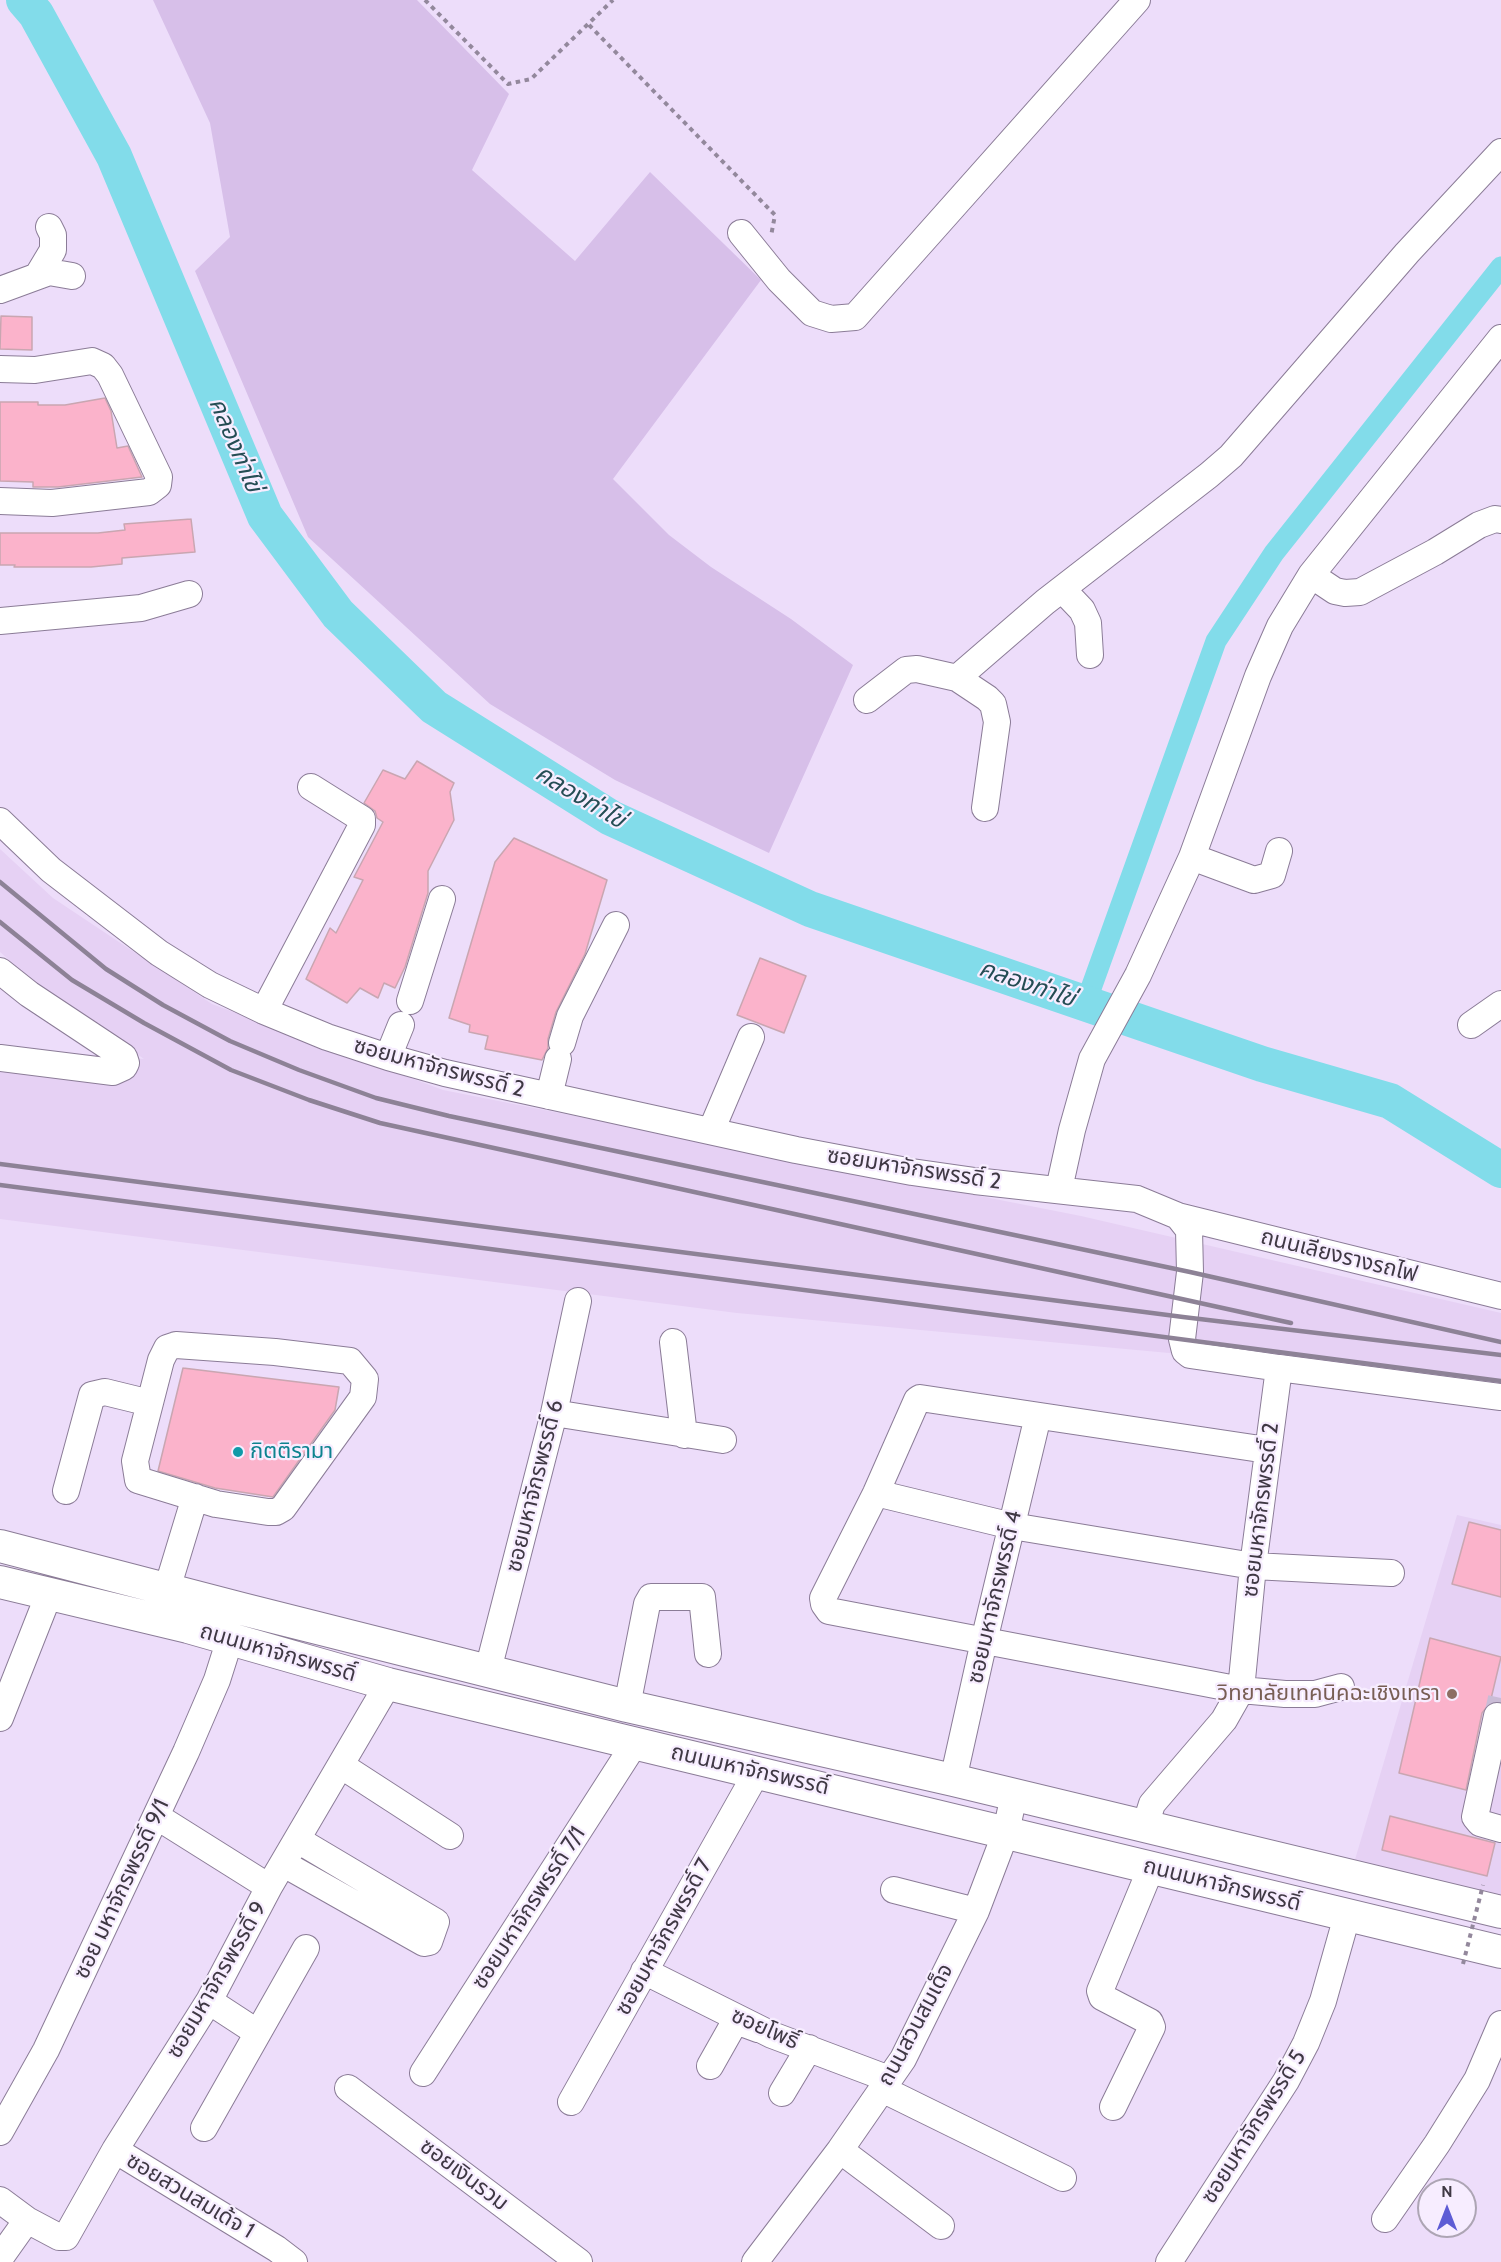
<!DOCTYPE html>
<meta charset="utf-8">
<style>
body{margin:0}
#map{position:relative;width:1501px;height:2262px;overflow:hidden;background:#edddfa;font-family:Cabin,sans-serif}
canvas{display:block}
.north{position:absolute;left:1417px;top:2178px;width:60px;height:60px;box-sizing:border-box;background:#f7edff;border:2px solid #ada5b4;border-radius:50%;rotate:0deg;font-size:16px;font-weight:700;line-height:24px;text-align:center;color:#3f3844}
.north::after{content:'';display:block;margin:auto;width:21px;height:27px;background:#5e5cd5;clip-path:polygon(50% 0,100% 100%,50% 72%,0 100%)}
</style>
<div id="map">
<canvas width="1501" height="2262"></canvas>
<div class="north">N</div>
</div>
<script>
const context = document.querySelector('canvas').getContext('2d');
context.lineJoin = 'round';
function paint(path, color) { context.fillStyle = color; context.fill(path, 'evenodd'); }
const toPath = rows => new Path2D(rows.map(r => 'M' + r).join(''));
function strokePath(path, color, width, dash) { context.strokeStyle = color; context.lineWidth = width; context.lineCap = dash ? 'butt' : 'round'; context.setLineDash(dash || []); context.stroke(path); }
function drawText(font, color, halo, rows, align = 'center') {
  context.font = font + ' Cabin,"Noto Sans Thai",sans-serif'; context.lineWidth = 4.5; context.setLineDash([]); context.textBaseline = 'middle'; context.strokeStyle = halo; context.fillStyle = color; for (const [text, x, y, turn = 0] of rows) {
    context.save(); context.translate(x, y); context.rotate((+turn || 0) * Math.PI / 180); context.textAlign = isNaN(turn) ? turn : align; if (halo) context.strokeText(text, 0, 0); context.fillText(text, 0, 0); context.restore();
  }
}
const built = toPath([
 [0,849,53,898,212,1004,443,1090,1081,1216,1501,1313,1501,1390,1331,1368,737,1313,0,1219,0,1047,144,1059,38,985,0,952],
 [1457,1515,1501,1525,1501,1898,1354,1863]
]);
const green = toPath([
 [153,0,417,0,509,94,472,170,575,261,650,172,761,280,613,479,669,535,711,567,791,619,853,665,769,853,615,780,490,704,308,537,195,271,230,237,210,123]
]);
const canal = toPath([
 [1085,1005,1216,641,1274,553,1501,267]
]);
const river = toPath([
 [24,0,36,14,114,156,265,516,338,614,434,707,611,818,810,909,1262,1064,1390,1101,1501,1170]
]);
const building = toPath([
 [1,316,32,317,32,350,0,349,1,316],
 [105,398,111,411,117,448,128,446,142,477,58,487,33,487,33,482,0,481,0,402,38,402,38,405,65,405,105,398],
 [191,519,195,552,122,558,122,564,91,567,14,567,15,565,0,565,0,533,98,533,125,530,124,524,191,519],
 [417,761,454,783,450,792,454,820,428,871,428,893,405,967,395,988,384,983,378,998,360,988,347,1003,306,979,330,928,336,933,363,880,354,877,383,822,377,818,375,811,364,803,383,770,405,779,417,761],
 [514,838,607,880,585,954,556,1012,548,1039,548,1048,542,1060,485,1049,488,1036,469,1032,470,1025,449,1018,495,862,514,838],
 [760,958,806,976,784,1033,737,1015,760,958],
 [183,1368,339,1387,335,1410,273,1497,215,1488,158,1471,183,1368],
 [1469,1522,1501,1530,1501,1597,1452,1584,1469,1522],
 [1430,1638,1501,1657,1490,1703,1482,1713,1466,1790,1399,1773,1430,1638],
 [1390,1816,1495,1843,1487,1876,1382,1850,1390,1816]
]);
const minorTunnel = toPath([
 [1497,1716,1501,1698]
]);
const path = toPath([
 [425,0,508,84,531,79,613,0],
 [589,25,775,215,771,236]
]);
const minor = toPath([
 [741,233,779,280,812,313,831,319,855,317,1137,0],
 [38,275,53,250,53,235,49,227],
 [0,290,49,272,72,276],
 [0,369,35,370,92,361,103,366,110,375,159,477,158,485,149,492,52,503,0,501],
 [1311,575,1335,591,1345,593,1360,592,1435,552,1479,525,1495,519,1501,520],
 [1062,589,1082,610,1088,623,1090,655],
 [0,621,141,608,189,594],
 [957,678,987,698,993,704,997,722,985,808],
 [867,700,906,670,917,669,957,678,1045,602,1209,475,1231,456,1407,253,1501,152],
 [0,821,51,870,159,953,210,985,264,1011,327,1037,388,1057,445,1073,796,1150,912,1172,975,1181,1137,1199,1178,1216,1189,1230,1190,1272,1182,1339,1185,1351,1190,1355,1279,1368,1253,1566,1241,1690,1224,1720,1152,1804,1145,1826],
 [1192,857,1254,880,1272,875,1279,851],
 [0,971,29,994,124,1057,126,1063,124,1067,113,1072,0,1058],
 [410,1001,442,899],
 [264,1011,362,825,362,819,311,787],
 [1471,1025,1501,1004],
 [562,1043,570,1016,616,925],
 [388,1057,401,1025],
 [549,1096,558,1059],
 [711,1131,751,1037],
 [1059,1189,1072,1130,1092,1059,1138,975,1192,857,1258,676,1280,626,1311,575,1501,338],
 [1178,1216,1501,1296],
 [673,1342,684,1435],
 [176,1345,275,1352,350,1361,365,1379,363,1397,283,1508,276,1512,268,1512,216,1504,138,1480,135,1461,161,1360,167,1348,176,1345],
 [1279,1368,1501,1397],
 [554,1413,723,1440],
 [1267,1450,920,1398,917,1400,876,1493,823,1598,824,1604,829,1611,1241,1690,1285,1694,1315,1694,1341,1687],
 [66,1491,92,1395,105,1392,150,1403],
 [876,1493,1012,1526,1253,1566,1391,1573],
 [167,1589,195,1497],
 [488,1670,554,1413,578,1301],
 [627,1706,647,1604,651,1597,702,1597,708,1654],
 [1497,1716,1475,1817,1480,1823,1501,1829],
 [0,1718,49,1594],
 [342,1766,450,1836],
 [953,1780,984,1641,1038,1416],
 [156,1816,269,1887],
 [284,1864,424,1943,429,1942,436,1922,298,1840],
 [894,1890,976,1911],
 [644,1971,772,2035,889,2079],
 [209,2001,258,2033],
 [710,2066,732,2027,739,2022,758,2029],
 [423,2073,635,1743],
 [348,2088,579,2262],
 [882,2089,1063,2178],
 [782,2093,809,2048],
 [571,2102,757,1772],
 [1113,2107,1152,2027,1150,2022,1102,1997,1100,1991,1151,1868],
 [204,2128,306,1948],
 [0,2132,46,2050,186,1752,217,1680,230,1639],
 [115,2150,277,2249,294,2262],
 [840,2150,941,2226],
 [0,2200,27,2220,59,2237,66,2237,115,2150,209,2001,269,1887,388,1684],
 [1385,2219,1437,2144,1477,2080,1501,2024],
 [0,2258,27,2220],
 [755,2262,840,2150,903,2059,976,1911,1006,1832,1014,1795],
 [1169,2262,1286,2081,1306,2043,1323,2001,1347,1916]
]);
const major = toPath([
 [0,1546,242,1609,627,1706,953,1780,1501,1912],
 [0,1582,188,1627,388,1684,1501,1952]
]);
const rail = toPath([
 [0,882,106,969,163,1005,230,1041,299,1070,376,1098,449,1116,1190,1272,1501,1342],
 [0,922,72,980,144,1023,231,1070,309,1100,380,1123,1291,1323],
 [0,1164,1183,1317,1501,1355],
 [0,1185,1501,1381]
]);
const pathBridge = toPath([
 [1463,1964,1483,1885]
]);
const markers = [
 [238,1452,6,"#0f9aa8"],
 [1452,1694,6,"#8d6e63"]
];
const streetNames = [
 ["ซอยมหาจักรพรรดิ์ 2",439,1068,15],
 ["ซอยมหาจักรพรรดิ์ 2",914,1169,9],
 ["ถนนเลียงรางรถไฟ",1339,1256,14],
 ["ซอยมหาจักรพรรดิ์ 6",535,1486,-76],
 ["ซอยมหาจักรพรรดิ์ 2",1261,1510,-83],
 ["ซอยมหาจักรพรรดิ์ 4",995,1597,-77],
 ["ถนนมหาจักรพรรดิ์",278,1653,16],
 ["ถนนมหาจักรพรรดิ์",750,1770,13],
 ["ถนนมหาจักรพรรดิ์",1222,1885,14],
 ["ซอย มหาจักรพรรดิ์ 9/1",122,1889,-65],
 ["ซอยมหาจักรพรรดิ์ 7/1",529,1908,-57],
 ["ซอยมหาจักรพรรดิ์ 7",664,1937,-61],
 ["ซอยมหาจักรพรรดิ์ 9",217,1980,-60],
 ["ถนนสวนสมเด็จ",916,2025,-62],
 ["ซอยโพธิ์",765,2029,24],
 ["ซอยมหาจักรพรรดิ์ 5",1254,2127,-58],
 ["ซอยเงินรวม",464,2175,37],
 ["ซอยสวนสมเด้จ 1",190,2196,31]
];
const cultureNames = [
 ["กิตติรามา",250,1452]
];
const educationNames = [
 ["วิทยาลัยเทคนิคฉะเชิงเทรา",1440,1694]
];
const waterNames = [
 ["คลองท่าไข่",235,445,67],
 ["คลองท่าไข่",580,797,31],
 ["คลองท่าไข่",1027,984,19]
];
paint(built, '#e6d1f4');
paint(green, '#d7bfe9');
strokePath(canal, '#82dcea', 21);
strokePath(river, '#82dcea', 36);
paint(building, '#fbb3cb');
strokePath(building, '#c9a6b1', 1.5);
strokePath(minorTunnel, '#cabcd6', 26, [26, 13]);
strokePath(minor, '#8b7c97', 28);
strokePath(major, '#8b7c97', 34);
strokePath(path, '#93889c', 4, [4.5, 4.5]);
strokePath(minor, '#fff', 26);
strokePath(major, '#fff', 32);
strokePath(rail, '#8d8296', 4.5);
strokePath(pathBridge, '#93889c', 4, [4.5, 4.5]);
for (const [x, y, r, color] of markers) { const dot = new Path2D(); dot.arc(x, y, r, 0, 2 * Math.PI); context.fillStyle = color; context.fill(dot); strokePath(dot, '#f7edff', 2); }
drawText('22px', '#3f3844', '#f7edff', streetNames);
drawText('22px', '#0d838f', '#f7edff', cultureNames, 'left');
drawText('22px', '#785e54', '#f7edff', educationNames, 'right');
drawText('italic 24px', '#244d54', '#f7edff', waterNames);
</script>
